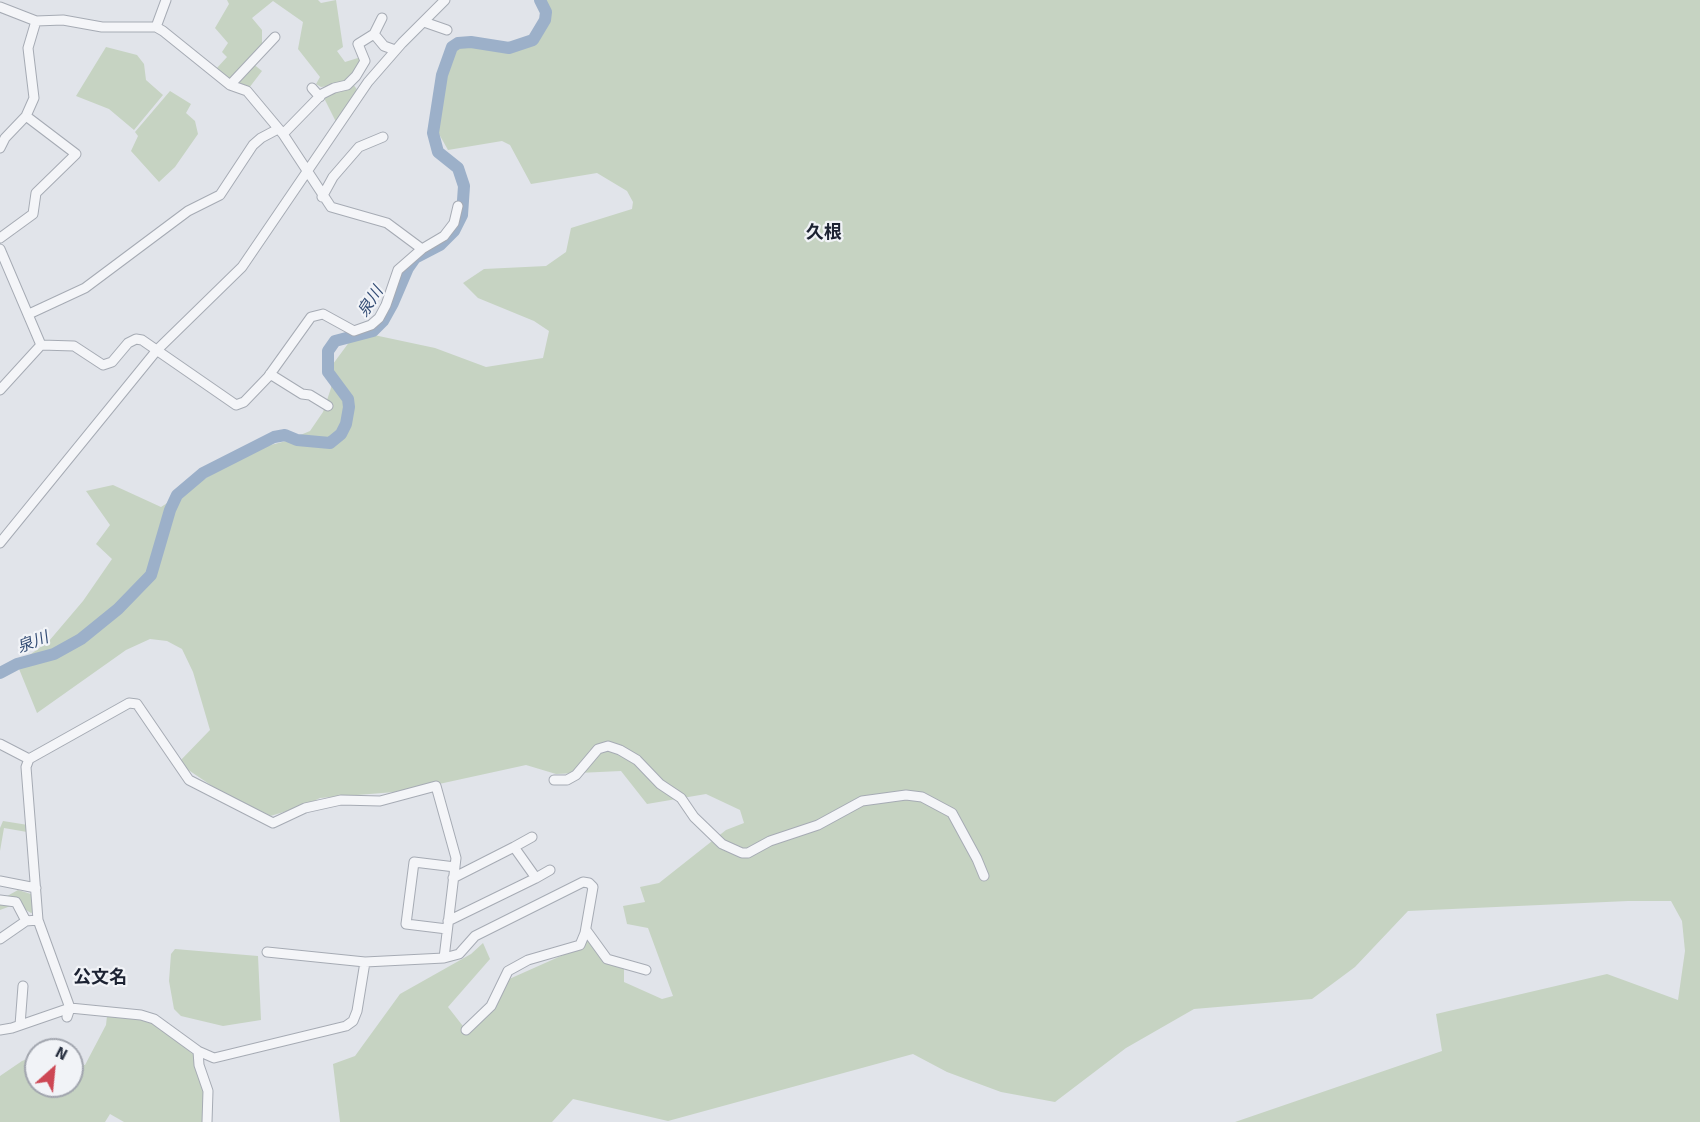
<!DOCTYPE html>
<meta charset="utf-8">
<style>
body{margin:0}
#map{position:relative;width:1700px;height:1122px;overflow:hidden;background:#e1e4ea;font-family:Signika,sans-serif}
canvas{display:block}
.north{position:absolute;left:24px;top:1038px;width:60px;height:60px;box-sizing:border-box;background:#f1f3f7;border:2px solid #a1a5ae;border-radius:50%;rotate:27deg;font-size:16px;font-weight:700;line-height:24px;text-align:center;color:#293141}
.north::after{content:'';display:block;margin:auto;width:21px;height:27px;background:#cd4754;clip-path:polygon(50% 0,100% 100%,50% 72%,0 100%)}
</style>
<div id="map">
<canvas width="1700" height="1122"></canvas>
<div class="north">N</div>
</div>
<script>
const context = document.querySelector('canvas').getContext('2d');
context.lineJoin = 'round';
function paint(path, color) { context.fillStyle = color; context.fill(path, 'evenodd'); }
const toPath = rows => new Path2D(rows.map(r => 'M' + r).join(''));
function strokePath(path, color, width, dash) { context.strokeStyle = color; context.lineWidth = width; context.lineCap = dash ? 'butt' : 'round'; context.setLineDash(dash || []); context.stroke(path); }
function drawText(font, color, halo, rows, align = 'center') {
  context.font = font + ' Signika,"Noto Sans JP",sans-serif'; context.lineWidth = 4.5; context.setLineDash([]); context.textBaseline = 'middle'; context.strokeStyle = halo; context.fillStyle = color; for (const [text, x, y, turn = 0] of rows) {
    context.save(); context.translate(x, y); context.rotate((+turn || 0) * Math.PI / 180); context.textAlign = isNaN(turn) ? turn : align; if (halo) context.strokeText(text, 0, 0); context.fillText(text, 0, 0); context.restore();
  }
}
const green = toPath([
 [227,0,318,0,321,3,336,0,343,47,337,51,345,62,361,57,364,63,345,84,321,87,316,84,320,77,298,49,303,22,273,1,252,18,262,30,262,50,252,63,262,71,249,88,240,85,216,69,227,57,222,52,228,43,215,28,229,4],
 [546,0,1700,0,1700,1122,1235,1122,1442,1051,1436,1014,1607,974,1678,1000,1685,951,1682,921,1671,901,1628,901,1408,911,1355,967,1312,999,1194,1009,1126,1048,1055,1102,1001,1092,947,1072,913,1054,668,1121,573,1099,552,1122,340,1122,333,1064,355,1056,400,994,471,954,483,943,490,959,448,1007,466,1030,507,980,581,947,588,938,604,959,624,965,624,982,662,999,673,996,648,928,627,924,623,906,645,902,640,887,659,883,726,830,744,823,740,810,706,794,647,804,621,771,556,774,526,765,407,791,320,798,304,806,267,817,227,796,178,763,210,730,193,672,182,649,167,641,150,639,126,650,37,713,17,664,49,641,83,601,112,559,96,544,110,525,86,491,113,485,161,507,248,451,286,441,310,431,323,412,331,388,333,364,350,341,374,335,435,348,486,367,543,358,549,331,534,321,478,298,463,283,484,269,546,266,566,252,571,228,632,209,633,202,627,191,597,173,531,184,510,145,502,141,448,150,439,134,434,94,451,50,468,42,511,51,535,42,550,18],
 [106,47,137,55,144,64,146,80,163,95,134,130,109,109,76,96],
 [353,84,358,91,336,122,324,98],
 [170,91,191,104,186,113,195,121,198,134,175,167,159,182,131,151,138,136,135,132],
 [3,821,28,825,27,832,4,828,0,851,0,828],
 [18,890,31,894,36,911,31,913,16,904,0,910,0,900],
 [175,949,258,956,261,1020,223,1026,181,1016,174,1009,169,981,171,954],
 [107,1016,153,1021,195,1056,204,1093,203,1122,124,1122,110,1114,105,1122,0,1122,0,1076,22,1061,33,1057,36,1058,36,1086,72,1086,72,1064,85,1065,106,1025]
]);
const river = toPath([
 [0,673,17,664,54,654,81,639,118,609,151,575,170,510,177,495,203,473,274,437,285,435,297,440,330,443,341,434,346,424,349,407,348,399,328,372,328,351,335,341,373,331,383,321,393,303,408,268,415,258,440,245,454,231,462,215,464,186,458,168,438,152,433,133,442,75,452,47,458,43,471,42,509,48,533,40,545,20,546,12,540,0]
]);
const minor = toPath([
 [0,7,36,21,63,20,102,27,156,27,163,31,230,85,247,91,283,134,331,207,387,223,422,249,398,270,386,305,379,318,371,325,354,331,323,314,311,317,268,377,244,402,236,405,142,340,136,339,128,343,112,362,103,365,74,346,41,345,0,249],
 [424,22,447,30],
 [156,27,166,0],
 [374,34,384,46,395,50],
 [230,85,275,37],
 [312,88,320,97],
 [283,134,322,94,334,88,347,85,356,76,365,61,358,44,374,34,382,18],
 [0,148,5,138,26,116,34,98,28,48,36,21],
 [322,197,333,177,359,147,383,137],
 [0,238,33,214,36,193,76,154,26,116],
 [422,249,444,236,454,223,458,206],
 [29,314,85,288,188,211,220,195,253,145,261,138,278,129],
 [270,374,302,394,310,395,328,406],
 [0,390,41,345],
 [0,543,157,350,242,267,368,82,402,43,445,0],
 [0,744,29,759,129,703,137,704,189,780,273,823,305,808,341,800,380,801,436,786,456,858,444,958],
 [29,759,26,767,38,920,70,1008,67,1017],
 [554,780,567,780,576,775,598,749,608,746,620,750,637,760,660,784,681,798,694,817,722,844,742,853,748,853,770,841,818,825,862,801,906,795,922,797,952,813,977,859,984,876],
 [514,847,532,837],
 [536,878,550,870],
 [0,881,36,888],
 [0,900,16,902,26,921],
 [448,921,536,878,514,847,453,878],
 [447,929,406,924,414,862,455,867],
 [586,930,607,959,646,970],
 [0,939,26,921,38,920],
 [267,952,365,962,444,958,459,954,475,936,583,882,589,883,593,887,585,933,580,945,528,960,508,971,491,1006,466,1030],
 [20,1025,23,986],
 [0,1030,12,1028,70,1008,141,1015,154,1019,198,1051,214,1058,346,1026,353,1021,357,1011,365,962],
 [198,1051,199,1065,208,1091,207,1122]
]);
const waterNames = [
 ["泉川",371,302,-57],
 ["泉川",33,643,-21]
];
const quarterNames = [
 ["久根",824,233],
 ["公文名",100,978]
];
paint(green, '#c6d3c2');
strokePath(river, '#9cb0c9', 12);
strokePath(minor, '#a6abb4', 11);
strokePath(minor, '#f4f5f8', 9);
drawText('italic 16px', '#344d75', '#f1f3f7', waterNames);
drawText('bold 18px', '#1c2232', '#f1f3f7', quarterNames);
</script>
